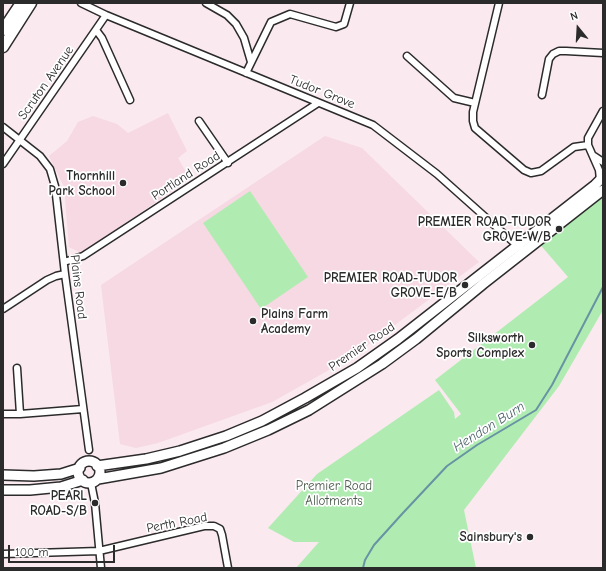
<!DOCTYPE html>
<style>
body{margin:0}
#map{position:relative;width:606px;height:571px;overflow:hidden;background:#fae9ee;font-family:"Comic Neue",sans-serif}
canvas{display:block}
.frame{position:absolute;inset:0;border:4px solid #2b2b2b;pointer-events:none}
.north{position:absolute;left:558px;top:8px;width:40px;height:40px;-webkit-text-stroke:3px #fff;paint-order:stroke;rotate:342deg;font-size:11px;font-weight:700;line-height:16px;text-align:center;color:#2b2b2b}
.north::after{content:'';display:block;margin:auto;width:14px;height:18px;background:#2b2b2b;clip-path:polygon(50% 0,100% 100%,50% 72%,0 100%)}
.scale{position:absolute;left:8px;top:545px;width:107px;height:18px;box-sizing:border-box;border:2px solid #2b2b2b;border-top:0;padding-left:5px;font-size:12px;line-height:14px;white-space:nowrap;color:#2b2b2b;-webkit-text-stroke:3px #fff;paint-order:stroke}
</style>
<div id="map">
<canvas width="606" height="571"></canvas>
<div class="frame"></div>
<div class="north">N</div>
<div class="scale">100 m</div>
</div>
<script>
const context = document.querySelector('canvas').getContext('2d');
context.lineJoin = 'round';
function paint(path, color) { context.fillStyle = color; context.fill(path, 'evenodd'); }
const toPath = rows => new Path2D(rows.map(r => 'M' + r).join(''));
function strokePath(path, color, width, dash) { context.strokeStyle = color; context.lineWidth = width; context.lineCap = dash ? 'butt' : 'round'; context.setLineDash(dash || []); context.stroke(path); }
function drawText(font, color, halo, rows, align = 'center') {
  context.font = font + ' "Comic Neue",sans-serif'; context.lineWidth = 3.5; context.setLineDash([]); context.textBaseline = 'middle'; context.strokeStyle = halo; context.fillStyle = color; for (const [text, x, y, turn = 0] of rows) {
    context.save(); context.translate(x, y); context.rotate((+turn || 0) * Math.PI / 180); context.textAlign = isNaN(turn) ? turn : align; if (halo) context.strokeText(text, 0, 0); context.fillText(text, 0, 0); context.restore();
  }
}
const built = toPath([
 [168,113,187,151,178,158,190,179,81,253,69,247,64,187,49,156,67,141,78,122,93,116,117,124,128,133],
 [325,136,362,148,479,262,352,357,272,402,158,443,136,448,120,444,101,285]
]);
const green = toPath([
 [603,190,603,310,559,386,464,510,476,568,296,568,319,542,294,542,268,528,317,474,439,390,454,412,455,419,461,414,435,380,568,277,537,241],
 [250,191,308,277,261,309,203,223]
]);
const stream = toPath([
 [363,568,365,560,374,545,402,514,447,466,477,445,536,410,552,385,603,287]
]);
const minor = toPath([
 [81,3,106,15,373,125,437,174,520,248],
 [206,3,227,15,236,24,244,38,251,62],
 [499,3,473,112,473,121,475,128,524,170,531,173,541,171,574,147,588,145],
 [96,30,102,38,130,100],
 [407,56,454,98,475,103],
 [246,73,271,22,290,14,336,27,344,24,350,3],
 [542,95,549,59,553,54,559,51,566,51,603,53],
 [199,121,228,163],
 [3,127,40,156,50,169,55,186,65,274,89,450],
 [594,156,603,162],
 [3,164,106,15],
 [600,180,599,170,588,145,588,138,603,111],
 [64,262,83,256,318,103],
 [3,309,47,280,56,276,65,274],
 [17,368,20,414],
 [3,414,20,414,83,409],
 [91,483,95,503,101,568],
 [3,554,99,551,204,526,214,526,220,529,222,535,228,568]
]);
const secondary = toPath([
 '78 472a11 11 0 1 1 22 0a11 11 0 1 1-22 0Z',
 [97,466,146,459,180,451,226,436,262,421,305,398,357,368,398,339,595,185,603,177],
 [3,475,34,476,61,474,80,468],
 [98,479,161,468,224,448,268,430,309,410,382,364,416,339,483,284,603,190],
 [3,490,30,490,61,487,83,480]
]);
const trunk = toPath([
 [3,30,21,3],
 [3,47,31,3]
]);
const markers = [
 [123,183,4,"#2b2b2b"],
 [559,229,4,"#2b2b2b"],
 [465,285,4,"#2b2b2b"],
 [253,321,4,"#2b2b2b"],
 [532,345,4,"#2b2b2b"],
 [95,503,4,"#2b2b2b"],
 [530,537,4,"#2b2b2b"]
];
const streetNames = [
 ["Scruton Avenue",46,83,-55],
 ["Tudor Grove",322,92,22],
 ["Portland Road",186,176,-33],
 ["Plains Road",78,287,83],
 ["Premier Road",362,347,-34],
 ["Perth Road",177,523,-11]
];
const poiNames = [
 ["Thornhill",115,176],
 ["Park School",115,191],
 ["PREMIER ROAD-TUDOR",551,222],
 ["GROVE-W/B",551,237],
 ["PREMIER ROAD-TUDOR",457,278],
 ["GROVE-E/B",457,293],
 ["Plains Farm",261,314,"left"],
 ["Academy",261,329,"left"],
 ["Silksworth",524,338],
 ["Sports Complex",524,353],
 ["PEARL",87,496],
 ["ROAD-S/B",87,511],
 ["Sainsbury's",522,537]
];
const parkNames = [
 ["Premier Road",334,486],
 ["Allotments",334,501]
];
const waterNames = [
 ["Hendon Burn",489,427,-32]
];
paint(built, '#f6d9e2');
paint(green, '#b0ecb2');
strokePath(stream, '#6893a3', 2);
strokePath(minor, '#2b2b2b', 9);
strokePath(secondary, '#2b2b2b', 12);
strokePath(trunk, '#2b2b2b', 13);
strokePath(minor, '#fff', 6);
strokePath(secondary, '#fff', 9);
strokePath(trunk, '#fff', 10);
for (const [x, y, r, color] of markers) { const dot = new Path2D(); dot.arc(x, y, r, 0, 2 * Math.PI); context.fillStyle = color; context.fill(dot); strokePath(dot, '#fff', 1.5); }
drawText('13px', '#2b2b2b', '#fff', streetNames);
drawText('bold 13px', '#2b2b2b', '#fff', poiNames, 'right');
drawText('13px', '#4c5b4d', '#fff', parkNames);
drawText('italic 14px', '#4a5f67', '#fff', waterNames);
</script>
